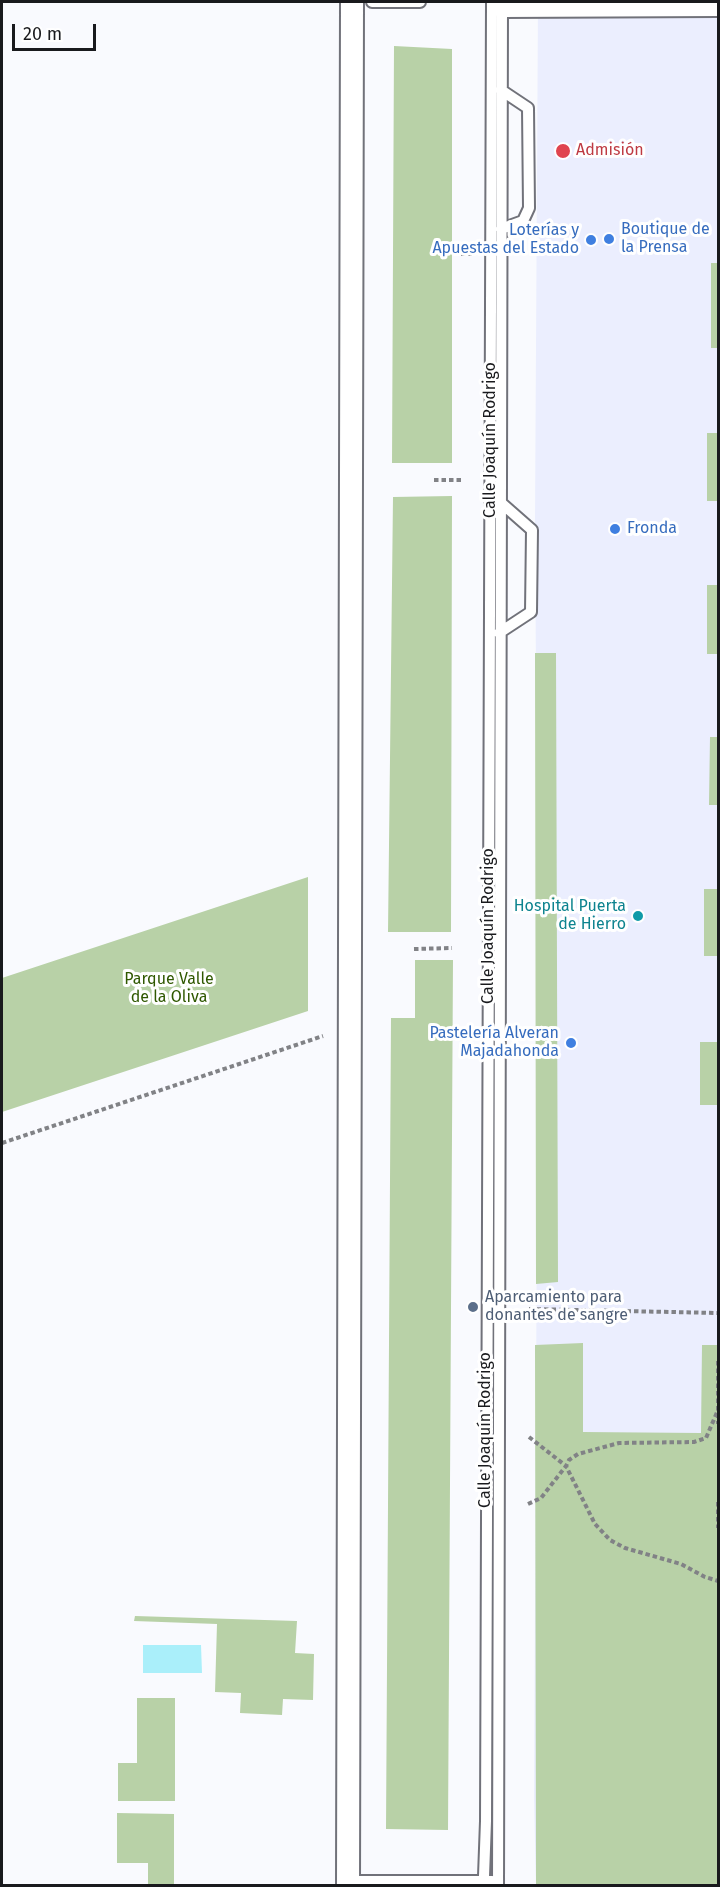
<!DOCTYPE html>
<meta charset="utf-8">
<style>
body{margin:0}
#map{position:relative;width:720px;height:1887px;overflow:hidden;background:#f9fafe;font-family:"Fira Sans",sans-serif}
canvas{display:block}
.frame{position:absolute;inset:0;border:3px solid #191a1d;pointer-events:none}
.scale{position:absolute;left:12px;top:24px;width:84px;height:27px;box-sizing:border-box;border:3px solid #191a1d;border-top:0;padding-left:8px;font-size:18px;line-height:21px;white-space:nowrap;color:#191a1d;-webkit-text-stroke:4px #fff;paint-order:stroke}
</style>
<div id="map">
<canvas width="720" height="1887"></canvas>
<div class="frame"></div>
<div class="scale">20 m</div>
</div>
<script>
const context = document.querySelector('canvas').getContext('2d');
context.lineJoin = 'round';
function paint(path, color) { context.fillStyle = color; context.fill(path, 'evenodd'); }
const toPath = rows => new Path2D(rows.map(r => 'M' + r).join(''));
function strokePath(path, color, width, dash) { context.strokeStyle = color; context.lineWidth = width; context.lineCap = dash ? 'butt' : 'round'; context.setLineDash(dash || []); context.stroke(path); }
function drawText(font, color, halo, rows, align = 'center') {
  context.font = font + ' "Fira Sans",sans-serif'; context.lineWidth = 6; context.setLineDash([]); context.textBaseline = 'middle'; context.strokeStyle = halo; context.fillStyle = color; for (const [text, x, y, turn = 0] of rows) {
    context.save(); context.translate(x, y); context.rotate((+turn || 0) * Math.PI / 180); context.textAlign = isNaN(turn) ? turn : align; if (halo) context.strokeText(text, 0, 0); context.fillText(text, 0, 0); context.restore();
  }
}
const built = toPath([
 [538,2,718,2,718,1885,536,1885,534,1799,538,996,535,519]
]);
const green = toPath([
 [394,46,452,49,452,463,392,463],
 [711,263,718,263,718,348,711,348],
 [707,433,718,433,718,501,707,501],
 [452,496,451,932,388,932,393,497],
 [707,585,718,585,718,654,707,654],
 [535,653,556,653,558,1282,536,1284],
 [710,737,718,737,718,805,709,805],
 [308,877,308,1011,2,1112,2,978],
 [704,889,718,889,718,956,704,956],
 [415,960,453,960,448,1830,386,1829,391,1018,415,1018],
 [700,1042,718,1042,718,1105,700,1105],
 [583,1343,583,1432,701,1433,702,1345,718,1345,718,1885,536,1885,535,1345],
 [135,1616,297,1621,295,1653,314,1654,313,1700,283,1699,282,1715,240,1713,241,1693,215,1692,217,1624,134,1621],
 [137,1698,175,1698,175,1801,118,1801,118,1763,137,1763],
 [117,1813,174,1814,174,1885,148,1885,148,1863,117,1863]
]);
const water = toPath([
 [143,1645,201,1645,202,1673,143,1673]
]);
const path = toPath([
 [461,254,472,254],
 [434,480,461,480],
 [414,949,452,948],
 [2,1143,323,1036],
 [529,1309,718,1313],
 [718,1361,718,1424],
 [529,1437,566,1466,569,1460,578,1454,619,1443,694,1442,706,1438,718,1410],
 [718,1502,718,1528],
 [528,1504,541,1498,566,1466,595,1524,610,1540,625,1548,681,1564,705,1577,718,1581]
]);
const lane = toPath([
 [372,2,420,2],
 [501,229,523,221,529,208,528,108,501,90],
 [499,633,531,612,532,530,499,501],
 [348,1881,492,1881],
 [486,1886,484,1876,486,1821,492,2],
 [498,1886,502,5]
]);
const street = toPath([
 [502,6,718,5],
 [348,1886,352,2]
]);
const markers = [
 [563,151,8,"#e0444e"],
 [609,239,6,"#3f7fe0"],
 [591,240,6,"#3f7fe0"],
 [615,529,6,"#3f7fe0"],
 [638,916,6,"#0f9aa8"],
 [571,1043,6,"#3f7fe0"],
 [473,1307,6,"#5c6f8a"]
];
const healthNames = [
 ["Admisión",576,151]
];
const shopNames = [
 ["Boutique de",621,230],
 ["la Prensa",621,248],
 ["Loterías y",579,231,"right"],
 ["Apuestas del Estado",579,249,"right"],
 ["Fronda",627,529],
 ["Pastelería Alveran",559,1034,"right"],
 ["Majadahonda",559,1052,"right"]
];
const streetNames = [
 ["Calle Joaquín Rodrigo",491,440,-90],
 ["Calle Joaquín Rodrigo",489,926,-90],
 ["Calle Joaquín Rodrigo",486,1430,-90]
];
const cultureNames = [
 ["Hospital Puerta",626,907],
 ["de Hierro",626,925]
];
const parkNames = [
 ["Parque Valle",169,980],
 ["de la Oliva",169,998]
];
const serviceNames = [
 ["Aparcamiento para",485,1298],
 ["donantes de sangre",485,1316]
];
paint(built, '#ebeefe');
paint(green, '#b8d1a7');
paint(water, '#aaeffa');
strokePath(lane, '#71727a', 14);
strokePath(street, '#71727a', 26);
strokePath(path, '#818286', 4, [4.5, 3]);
strokePath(lane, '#fff', 10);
strokePath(street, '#fff', 22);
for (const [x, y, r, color] of markers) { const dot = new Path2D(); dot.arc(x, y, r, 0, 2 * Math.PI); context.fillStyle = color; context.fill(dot); strokePath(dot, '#fff', 2); }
drawText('16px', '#be3a42', '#fff', healthNames, 'left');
drawText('16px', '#366cbe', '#fff', shopNames, 'left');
drawText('16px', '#191a1d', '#fff', streetNames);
drawText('16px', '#0d838f', '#fff', cultureNames, 'right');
drawText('16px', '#2f5800', '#fff', parkNames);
drawText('16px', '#4e5e75', '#fff', serviceNames, 'left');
</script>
